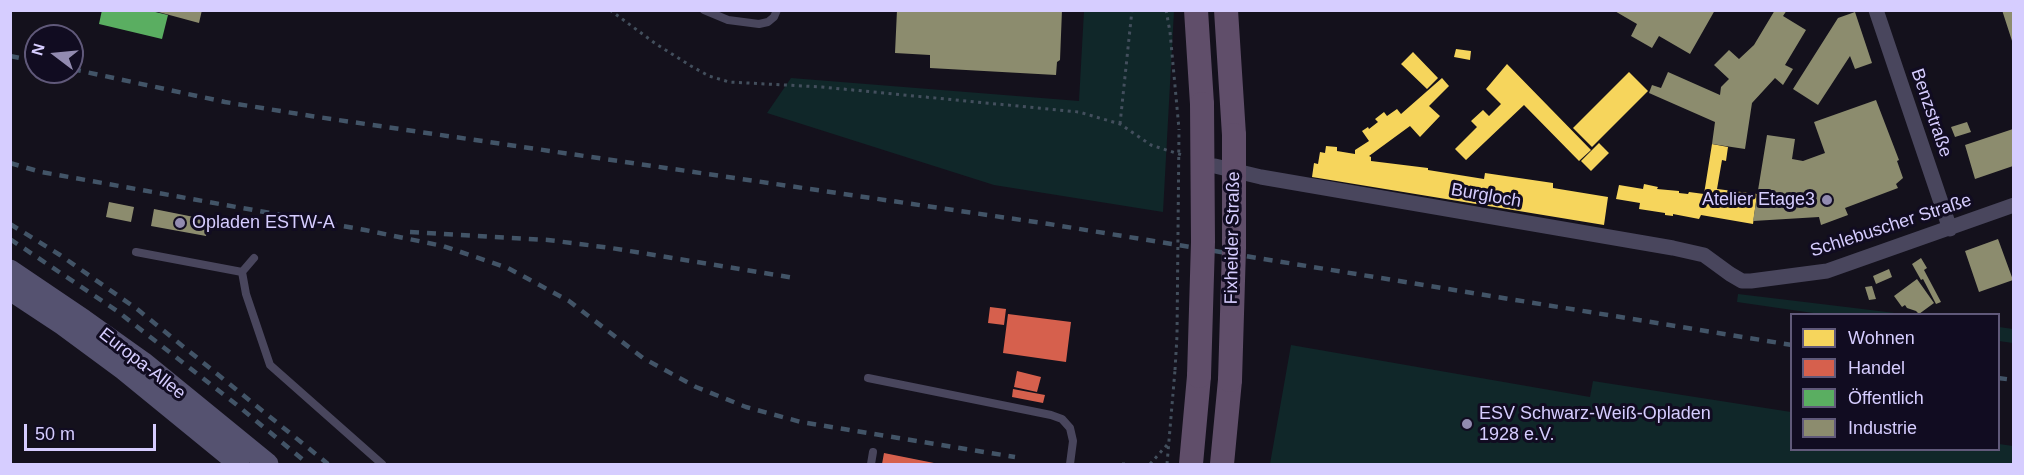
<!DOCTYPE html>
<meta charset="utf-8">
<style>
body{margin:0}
#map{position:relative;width:2024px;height:475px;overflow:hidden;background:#14111c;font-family:Arial,sans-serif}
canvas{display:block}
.frame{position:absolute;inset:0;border:12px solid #d6cdff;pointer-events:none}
.legend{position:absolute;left:1790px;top:313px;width:210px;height:138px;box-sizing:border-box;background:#110c21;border:2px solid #60597a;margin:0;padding:8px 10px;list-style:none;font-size:18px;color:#d6cdff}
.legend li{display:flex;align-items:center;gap:12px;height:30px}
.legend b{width:30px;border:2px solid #60597a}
.north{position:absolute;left:24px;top:24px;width:60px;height:60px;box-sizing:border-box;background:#110c21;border:2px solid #60597a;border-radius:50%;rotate:286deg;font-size:16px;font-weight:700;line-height:24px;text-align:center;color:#d6cdff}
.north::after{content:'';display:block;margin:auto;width:21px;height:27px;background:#928bb0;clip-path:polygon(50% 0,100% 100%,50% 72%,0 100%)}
.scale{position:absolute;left:24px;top:424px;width:132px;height:27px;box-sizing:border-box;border:3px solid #d6cdff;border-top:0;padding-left:8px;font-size:18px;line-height:21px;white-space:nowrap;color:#d6cdff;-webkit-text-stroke:4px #110c21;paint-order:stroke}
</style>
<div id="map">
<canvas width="2024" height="475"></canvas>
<div class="frame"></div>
<ul class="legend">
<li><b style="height:16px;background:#f6d55c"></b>Wohnen</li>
<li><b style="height:16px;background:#d6604d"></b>Handel</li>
<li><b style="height:16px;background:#5aae61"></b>Öffentlich</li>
<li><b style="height:16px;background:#8c8c6e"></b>Industrie</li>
</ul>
<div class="north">N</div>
<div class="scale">50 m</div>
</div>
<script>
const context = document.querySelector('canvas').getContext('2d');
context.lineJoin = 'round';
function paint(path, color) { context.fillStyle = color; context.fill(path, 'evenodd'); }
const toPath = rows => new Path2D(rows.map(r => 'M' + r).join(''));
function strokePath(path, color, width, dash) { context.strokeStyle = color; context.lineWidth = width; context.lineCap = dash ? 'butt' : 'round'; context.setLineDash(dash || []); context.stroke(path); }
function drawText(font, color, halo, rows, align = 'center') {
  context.font = font + ' Arial,sans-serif'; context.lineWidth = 6; context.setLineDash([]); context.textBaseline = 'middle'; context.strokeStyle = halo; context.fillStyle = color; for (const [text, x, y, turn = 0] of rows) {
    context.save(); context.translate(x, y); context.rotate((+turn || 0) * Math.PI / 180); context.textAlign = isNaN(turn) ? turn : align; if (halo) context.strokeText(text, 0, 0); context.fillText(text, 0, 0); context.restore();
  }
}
const green = toPath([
 [1084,11,1174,11,1163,212,994,185,767,113,791,78,1079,101],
 [1738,294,1846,307,1903,314,1820,314,1737,302],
 [1999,327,2013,329,2013,343,1999,341],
 [1291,345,1590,397,1593,381,1791,412,1792,450,1998,450,1999,444,2013,446,2013,464,1270,464]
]);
const homes = toPath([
 [1456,49,1471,51,1470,60,1454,57],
 [1413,52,1438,78,1427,89,1401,64],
 [1507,64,1591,150,1579,161,1524,105,1466,160,1455,149,1477,127,1471,121,1483,110,1489,116,1501,104,1486,89],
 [1629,72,1648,91,1592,147,1573,128],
 [1442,78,1449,86,1429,106,1440,116,1420,137,1410,126,1369,156,1371,157,1371,161,1428,168,1428,170,1484,179,1485,173,1553,183,1553,188,1608,197,1604,225,1312,177,1314,163,1318,164,1320,152,1325,153,1326,146,1337,147,1337,151,1355,154,1355,150,1369,141,1362,131,1368,127,1369,129,1378,122,1375,119,1384,112,1387,116,1397,109,1401,114],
 [1599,143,1609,153,1591,171,1581,161],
 [1712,144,1728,147,1726,161,1722,160,1717,189,1757,194,1753,224,1701,215,1699,219,1673,214,1673,216,1665,215,1665,213,1639,209,1640,203,1616,199,1619,185,1643,189,1644,184,1658,187,1657,189,1679,191,1679,193,1688,194,1689,192,1704,194]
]);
const shops = toPath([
 [990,307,1006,309,1004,325,988,323],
 [1008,314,1071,322,1066,362,1003,353],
 [1017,371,1041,377,1037,392,1014,387],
 [1013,389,1045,395,1043,403,1012,397],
 [884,453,934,463,934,464,882,464]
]);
const public = toPath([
 [102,10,147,10,168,15,162,39,99,24]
]);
const industry = toPath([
 [151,10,202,10,199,23],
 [897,10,1062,10,1060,60,1057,62,1056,75,930,68,930,55,895,53],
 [1613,10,1715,10,1690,54,1659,36,1652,48,1631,36,1637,24],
 [1775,10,1787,10,1783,16,1806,30,1785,65,1793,69,1783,85,1775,78,1752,103,1745,149,1712,144,1715,122,1649,93,1652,85,1661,88,1668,72,1720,95,1721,87,1729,79,1714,65,1729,50,1739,59,1754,45],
 [2002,10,2013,10,2013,44],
 [1855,12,1872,63,1855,69,1850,56,1818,105,1793,89,1838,18],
 [1876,100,1899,160,1897,161,1903,178,1896,184,1898,188,1845,208,1848,215,1821,225,1819,217,1753,221,1767,135,1795,139,1792,159,1803,161,1825,153,1814,122],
 [1967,122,1971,132,1955,137,1951,127],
 [2013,129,2013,166,1975,179,1965,145],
 [109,202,134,207,131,222,106,217],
 [154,209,209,220,206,236,151,226],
 [1998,239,2013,280,1979,292,1965,251],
 [1921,258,1927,268,1924,270,1941,302,1936,304,1923,279,1921,280,1912,264],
 [1889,269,1892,277,1876,284,1873,276],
 [1917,279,1934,303,1919,314,1916,311,1907,308,1905,305,1902,307,1894,296],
 [1872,286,1876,299,1869,300,1865,287]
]);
const path = toPath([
 [610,10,656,44,691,66,709,76,729,82,822,87,1079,112,1120,124,1151,145,1182,155],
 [1166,10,1170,32,1179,129],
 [1120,124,1132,10],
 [1122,464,1125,464],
 [1150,464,1167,445],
 [1167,464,1175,370]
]);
const service = toPath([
 [704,10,728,20,759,24,768,22,774,17,777,10],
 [136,252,242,272,246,294,270,365,382,464],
 [242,272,254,258],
 [868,378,1051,415,1062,419,1070,428,1073,441,1070,464],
 [871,464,873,452]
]);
const minor = toPath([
 [1876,10,1950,229],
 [1215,166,1261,177,1673,248,1704,255,1730,274,1742,281,1751,281,1827,271,2014,205]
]);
const secondary = toPath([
 [10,270,84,320,143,362,268,464],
 [10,290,63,325,124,370,239,464]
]);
const trunk = toPath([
 [1196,10,1202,104],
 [1226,10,1234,135],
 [1191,464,1199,376],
 [1222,464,1230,380]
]);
const rail = toPath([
 [10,56,36,61],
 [72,69,225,102,311,116,1049,224,1792,345],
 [10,163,41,172,365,230,443,246,508,268,569,301,643,358,696,387,746,407,801,422,1015,457],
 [10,224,60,255,137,309,328,464],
 [410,232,548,240,611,248,795,278],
 [10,239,117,311,237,405,308,464],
 [1998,378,2014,380]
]);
const pathBridge = toPath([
 [1175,370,1177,336,1179,129]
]);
const trunkBridge = toPath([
 [1199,376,1203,242,1202,104],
 [1230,380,1234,248,1234,135]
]);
const markers = [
 [1827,200,6,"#928bb0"],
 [180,223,6,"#928bb0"],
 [1467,424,6,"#928bb0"]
];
const streetNames = [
 ["Benzstraße",1931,113,71],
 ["Burgloch",1486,196,10],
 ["Schlebuscher Straße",1891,226,-18],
 ["Fixheider Straße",1233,238,-89],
 ["Europa-Allee",142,364,38]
];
const poiNames = [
 ["Atelier Etage3",1815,200,"right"],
 ["Opladen ESTW-A",192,223],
 ["ESV Schwarz-Weiß-Opladen",1479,414],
 ["1928 e.V.",1479,435]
];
paint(green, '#102729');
paint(homes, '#f6d55c');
paint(shops, '#d6604d');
paint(public, '#5aae61');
paint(industry, '#8c8c6e');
strokePath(path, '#434f5d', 3, [3, 4.5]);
strokePath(service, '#49465d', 8);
strokePath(minor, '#49465d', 15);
strokePath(secondary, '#555270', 21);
strokePath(trunk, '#604e6a', 24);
strokePath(rail, '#425467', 4.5, [9, 8]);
strokePath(pathBridge, '#434f5d', 3, [3, 4.5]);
strokePath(trunkBridge, '#604e6a', 24);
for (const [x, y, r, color] of markers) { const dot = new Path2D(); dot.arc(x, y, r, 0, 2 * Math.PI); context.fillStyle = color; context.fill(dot); strokePath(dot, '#110c21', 2); }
drawText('18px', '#d6cdff', '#110c21', streetNames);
drawText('18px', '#d6cdff', '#110c21', poiNames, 'left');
</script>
